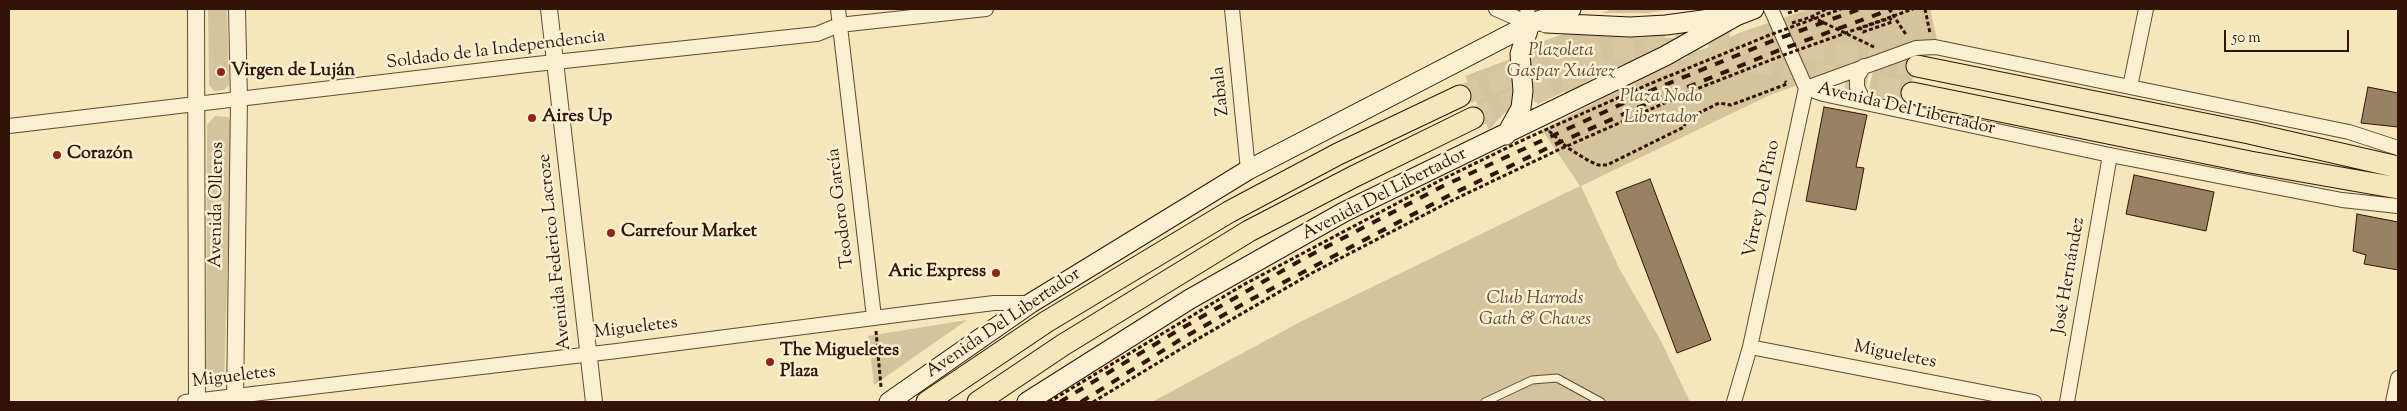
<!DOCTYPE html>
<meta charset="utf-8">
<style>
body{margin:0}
#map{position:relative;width:2407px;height:411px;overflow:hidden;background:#f6e7bb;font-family:"Sorts Mill Goudy",serif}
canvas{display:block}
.frame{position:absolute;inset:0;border:10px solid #321305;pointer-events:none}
.scale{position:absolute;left:2224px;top:30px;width:125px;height:22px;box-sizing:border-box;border:2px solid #321305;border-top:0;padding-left:6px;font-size:15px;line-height:18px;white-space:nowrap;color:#321305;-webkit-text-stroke:4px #f9efd3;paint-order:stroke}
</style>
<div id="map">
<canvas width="2407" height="411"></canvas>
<div class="frame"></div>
<div class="scale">50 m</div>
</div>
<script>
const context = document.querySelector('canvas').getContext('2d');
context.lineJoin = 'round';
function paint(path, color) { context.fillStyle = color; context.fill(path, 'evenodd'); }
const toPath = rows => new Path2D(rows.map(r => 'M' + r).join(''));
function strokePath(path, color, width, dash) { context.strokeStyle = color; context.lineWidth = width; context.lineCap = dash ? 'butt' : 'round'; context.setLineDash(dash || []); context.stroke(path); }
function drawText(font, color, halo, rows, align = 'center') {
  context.font = font + ' "Sorts Mill Goudy",serif'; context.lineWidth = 5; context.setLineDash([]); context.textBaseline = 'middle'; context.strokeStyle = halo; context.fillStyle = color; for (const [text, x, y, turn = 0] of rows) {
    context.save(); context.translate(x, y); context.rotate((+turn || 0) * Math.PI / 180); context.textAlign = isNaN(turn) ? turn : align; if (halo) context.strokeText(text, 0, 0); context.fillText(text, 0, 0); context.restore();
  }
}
const green = toPath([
 [208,9,227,9,229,85,224,90,214,91,209,85],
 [1612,9,1674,9,1648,13,1602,13],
 [1809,9,1930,9,1937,39,1924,40,1770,95,1581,186,1619,268,1661,341,1690,402,1152,402,1300,322,1580,186,1542,130,1644,77,1739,33],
 [1563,34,1622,37,1679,38,1538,104,1535,101,1531,48,1533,45],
 [1917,53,1909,100,1873,93,1869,88,1873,72],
 [1513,58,1514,92,1507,110,1489,130,1465,76],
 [215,116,228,117,232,124,224,383,206,384,207,125],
 [967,320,874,385,868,336]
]);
const building = toPath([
 [2368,87,2398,93,2398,127,2361,123,2368,87],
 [1824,107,1867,115,1856,167,1864,168,1856,210,1806,201,1824,107],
 [2134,175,2214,192,2206,231,2126,214,2134,175],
 [1650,179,1711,340,1677,353,1616,192,1650,179],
 [2357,214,2398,222,2398,270,2364,264,2366,255,2353,251,2357,214]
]);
const primaryTunnel = toPath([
 [1460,96,1508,77,1588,54,1640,46,1680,43,1723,41,1756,44,1837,53,1917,66],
 [1473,118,1527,94,1592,75,1637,66,1715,59,1782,66,1912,93]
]);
const path = toPath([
 [1889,9,1907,36],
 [1925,9,1930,33],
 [1788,13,1801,9],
 [1812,17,1874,47],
 [1792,23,1811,17,1826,9],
 [1858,29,1890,18,1892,22,1863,32,1861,29],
 [1549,131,1568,148,1589,161,1598,165,1607,165,1684,127,1687,119,1719,103,1731,105,1787,84,1785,81],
 [876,331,881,387]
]);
const service = toPath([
 [1485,402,1532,380,1557,378,1601,402]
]);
const minor = toPath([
 [838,9,874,317],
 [1232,9,1248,170],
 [1496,9,1530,24],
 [1527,9,1530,24],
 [2130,87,2146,9],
 [1806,88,1916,48,1935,47,2349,132,2398,148],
 [1806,88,1823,94,2110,155,2342,200,2398,206],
 [1864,102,1857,87,1857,77,1864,66],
 [9,126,527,65,817,34,839,25,986,9],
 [1750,347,2034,402],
 [185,402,617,351,905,314,994,303,1031,303],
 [1734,402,1750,347,1806,88,1771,9],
 [2067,402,2110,155],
 [2393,402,2398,378]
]);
const tertiary = toPath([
 [196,9,197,402],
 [549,9,594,402],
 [235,402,239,100,237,9]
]);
const secondary = toPath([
 [1546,23,1630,27,1666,25,1725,17],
 [1506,135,1521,108,1523,91,1520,54,1530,24],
 [889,402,1031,303,1248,170,1530,24,1571,9],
 [1027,402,1190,299,1344,212,1665,56,1736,16,1754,9]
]);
const primary = toPath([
 [1917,66,2249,133,2398,167],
 [1912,93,2250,162,2398,188],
 [927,402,1046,322,1229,212,1338,154,1460,96],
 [978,402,1063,345,1249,231,1353,177,1473,118]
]);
const rail = toPath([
 [1060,402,1177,331,1303,259,1443,186,1650,91,1772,41,1860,9],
 [1081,402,1183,338,1252,299,1448,196,1556,144,1653,101,1777,51,1892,9]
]);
const pathBridge = toPath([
 [1049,402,1243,285,1439,181,1525,139,1647,85,1767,36,1841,9],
 [1093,402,1189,344,1312,273,1451,201,1558,150,1694,90,1781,56,1913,9]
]);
const markers = [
 [221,72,5,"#8f2418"],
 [532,118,5,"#8f2418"],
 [57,155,5,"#8f2418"],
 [611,233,5,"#8f2418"],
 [996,273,5,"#8f2418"],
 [770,362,5,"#8f2418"]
];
const streetNames = [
 ["Soldado de la Independencia",496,51,-7],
 ["Zabala",1222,91,-96],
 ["Avenida Del Libertador",1906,110,13],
 ["Avenida Del Libertador",1385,195,-27],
 ["Virrey Del Pino",1763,199,-78],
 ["Avenida Olleros",218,205,-89],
 ["Teodoro García",842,208,-97],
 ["Avenida Federico Lacroze",556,252,-96],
 ["José Hernández",2070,276,-80],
 ["Avenida Del Libertador",1004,324,-34],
 ["Migueletes",636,329,-7],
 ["Migueletes",1895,356,11],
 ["Migueletes",234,378,-7]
];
const parkNames = [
 ["Plazoleta",1561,52],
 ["Gaspar Xuárez",1561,73],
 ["Plaza Nodo",1661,98],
 ["Libertador",1661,119],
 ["Club Harrods",1535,300],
 ["Gath & Chaves",1535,321]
];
const poiNames = [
 ["Virgen de Luján",231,72],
 ["Aires Up",542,118],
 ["Corazón",67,155],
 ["Carrefour Market",621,233],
 ["Aric Express",986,273,"right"],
 ["The Migueletes",780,352],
 ["Plaza",780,373]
];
paint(green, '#d5c39c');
paint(building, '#988164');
strokePath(building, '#321305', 1);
strokePath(primaryTunnel, '#d9c7a0', 21, [21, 11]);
strokePath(service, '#634832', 9);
strokePath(minor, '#634832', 16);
strokePath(tertiary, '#634832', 18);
strokePath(secondary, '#321305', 21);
strokePath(primary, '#321305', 23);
strokePath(path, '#321305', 3, [4, 2.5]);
strokePath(service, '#f9efd3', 7);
strokePath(minor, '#f9efd3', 14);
strokePath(tertiary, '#f9efd3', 16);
strokePath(secondary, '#f9efd3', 19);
strokePath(primary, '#f6e7bb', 21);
strokePath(rail, '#321305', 4, [9, 9]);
strokePath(pathBridge, '#321305', 3, [4, 2.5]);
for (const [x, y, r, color] of markers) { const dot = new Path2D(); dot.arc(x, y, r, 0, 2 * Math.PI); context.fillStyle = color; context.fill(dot); strokePath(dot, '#f9efd3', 2); }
drawText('18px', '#321305', '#f9efd3', streetNames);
drawText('italic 18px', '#634832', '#f9efd3', parkNames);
drawText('bold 18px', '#321305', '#f9efd3', poiNames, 'left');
</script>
